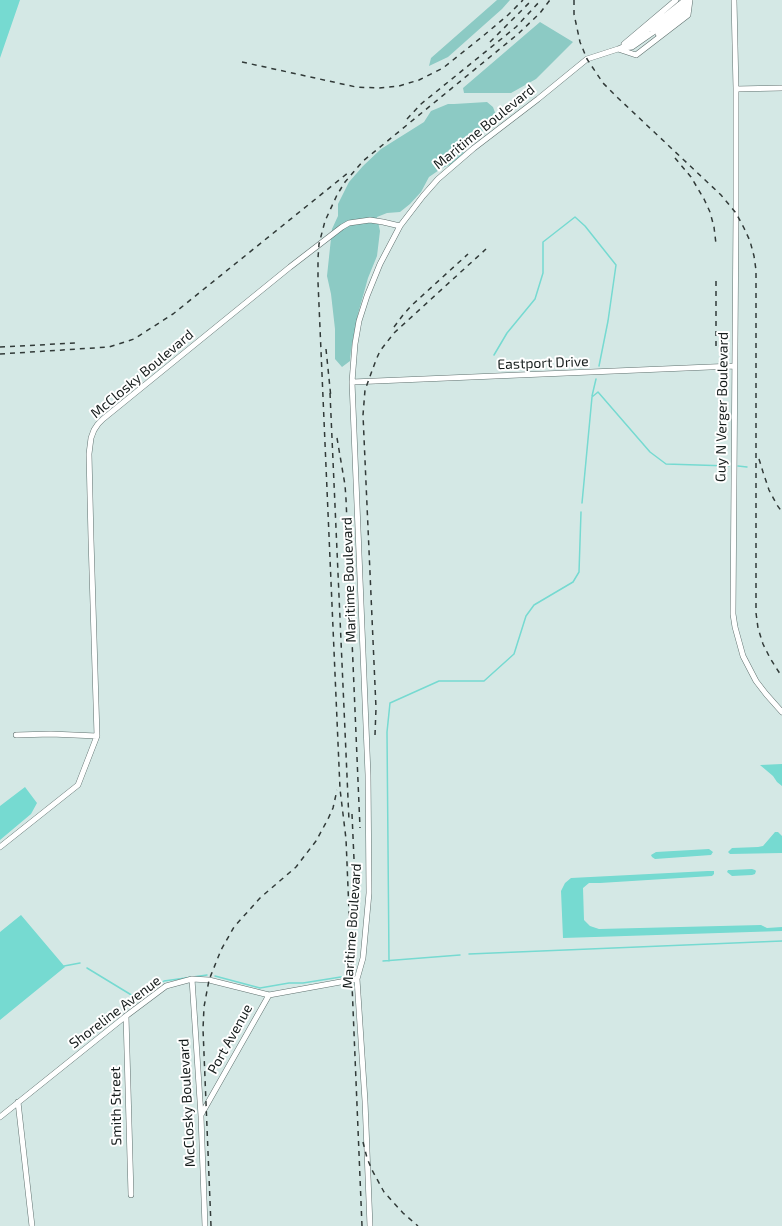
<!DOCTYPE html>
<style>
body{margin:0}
canvas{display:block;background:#d4e8e5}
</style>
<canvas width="782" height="1226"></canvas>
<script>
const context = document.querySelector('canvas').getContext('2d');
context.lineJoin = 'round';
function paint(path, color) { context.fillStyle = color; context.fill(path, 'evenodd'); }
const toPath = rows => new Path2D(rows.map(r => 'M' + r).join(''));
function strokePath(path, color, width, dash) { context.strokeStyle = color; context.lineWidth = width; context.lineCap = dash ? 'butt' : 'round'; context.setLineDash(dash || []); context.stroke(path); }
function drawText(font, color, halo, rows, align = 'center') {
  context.font = font + ' "Exo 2",sans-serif'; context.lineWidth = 4; context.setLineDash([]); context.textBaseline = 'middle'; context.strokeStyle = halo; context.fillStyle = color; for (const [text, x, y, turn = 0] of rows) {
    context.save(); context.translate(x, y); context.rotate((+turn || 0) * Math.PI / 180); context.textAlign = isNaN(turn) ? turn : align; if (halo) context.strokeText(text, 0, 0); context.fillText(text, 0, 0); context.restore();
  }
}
const green = toPath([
 [497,0,510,0,502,9,448,57,429,66,431,58],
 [540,22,573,42,536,79,511,93,464,93,463,88],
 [487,102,493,107,497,118,492,126,482,131,469,141,466,149,457,162,442,168,429,177,421,192,410,204,400,212,387,213,377,217,380,231,377,256,368,278,358,314,351,350,350,361,342,367,335,359,335,329,331,294,327,276,332,229,338,216,338,204,349,182,363,166,381,149,424,122,431,111,448,104,454,104]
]);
const water = toPath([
 [0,0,20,0,0,58],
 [782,764,782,786,777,782,773,776,760,765],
 [25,787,37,803,31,814,0,840,0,806],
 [775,832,778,832,782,836,782,853,730,854,728,852,732,848,758,847,763,846],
 [709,849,713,852,711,855,655,859,652,857,651,855,656,852],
 [752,869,755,870,756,871,755,874,752,875,732,876,727,872,728,870,731,870],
 [708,871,714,871,714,874,712,876,600,883,589,883,583,888,584,920,590,926,599,929,761,925,767,928,782,927,782,931,563,938,561,891,565,883,571,878],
 [21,915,65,967,0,1020,0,932]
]);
const stream = toPath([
 [494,355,507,333,535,299,543,273,543,242,575,217,585,226,616,265,608,321,599,366],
 [592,396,596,379],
 [738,466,747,467],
 [582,503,592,397,598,392,650,452,666,464,729,466],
 [469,954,782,941],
 [383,961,460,955],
 [389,961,387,732,390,703,439,681,484,681,514,654,526,616,534,605,573,582,579,572,581,512],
 [64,966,80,963],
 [87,968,138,999,164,981,207,975],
 [215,976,260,988,289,983,303,983,347,976]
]);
const street = toPath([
 [734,0,736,89,736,213,733,614,735,627,743,656,756,681,766,694,782,712],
 [658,34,685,11,687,5],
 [624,44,676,0],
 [623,48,632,47,652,33,683,6,686,2],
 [618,49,636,55,688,15,690,0],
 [736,89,782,88],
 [352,382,734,366],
 [97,736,91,539,89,454,91,438,94,430,98,424,103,419,290,267,342,227,349,223,370,220,383,222,400,226],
 [0,847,78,785,97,736,51,734,16,735],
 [192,979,201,1116,205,1226],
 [126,1016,131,1195],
 [18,1102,32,1226],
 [201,1115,269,995],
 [0,1117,126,1016,166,986,192,979,209,980,269,995,357,979],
 [370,1226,365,1101,357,979,363,958,369,893,368,775,352,382,355,344,359,321,367,296,380,264,400,226,423,196,438,179,474,148,538,99,587,59,618,49,630,44,685,0]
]);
const rail = toPath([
 [574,0,574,14,580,42,587,59,603,83,618,98,721,195,736,213,744,228,750,241,754,256,756,270,756,613,758,628,763,644,770,658,782,677],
 [490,42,532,0],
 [242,62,356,87,378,88,399,86,419,80,443,68,483,36,508,15,523,0],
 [407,119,421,104,516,27,541,0],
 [675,158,691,177,704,199,710,212,714,227,716,244],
 [716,281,716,349],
 [394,327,403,315,412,305,468,254],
 [0,347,76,343],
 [326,349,331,398],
 [0,354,109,347,134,339,173,314,349,172],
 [330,393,349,821],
 [337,438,345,485,346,499,360,828],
 [759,459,763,472,769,490,777,505,782,512],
 [375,735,376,708,363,415,365,390,376,360,380,351,394,333,486,249],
 [352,814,355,882],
 [363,1142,367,1158,372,1170,384,1192,403,1213,418,1226],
 [211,1226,203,1029,204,1007,209,980,221,950,234,927,260,898,296,867,316,841,328,819,333,808,337,790],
 [362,1226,346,839,340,789,318,282,318,258,319,244,325,221,337,195,345,182,363,161,518,34,540,13,550,0]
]);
const streetNames = [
 ["Maritime Boulevard",484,127,-39],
 ["Eastport Drive",543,363,-2],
 ["McClosky Boulevard",142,374,-40],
 ["Guy N Verger Boulevard",722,407,-89],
 ["Maritime Boulevard",349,580,-92],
 ["Maritime Boulevard",352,926,-86],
 ["Shoreline Avenue",115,1012,-37],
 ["Port Avenue",230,1039,-61],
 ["McClosky Boulevard",187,1103,-93],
 ["Smith Street",116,1106,-91]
];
paint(green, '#8ccac4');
paint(water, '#76dad1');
strokePath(stream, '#76dad1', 1.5);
strokePath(street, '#5f706e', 6);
strokePath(street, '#fff', 5);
strokePath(rail, '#313a38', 1.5, [5, 5]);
drawText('14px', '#151c1b', '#fff', streetNames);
</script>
